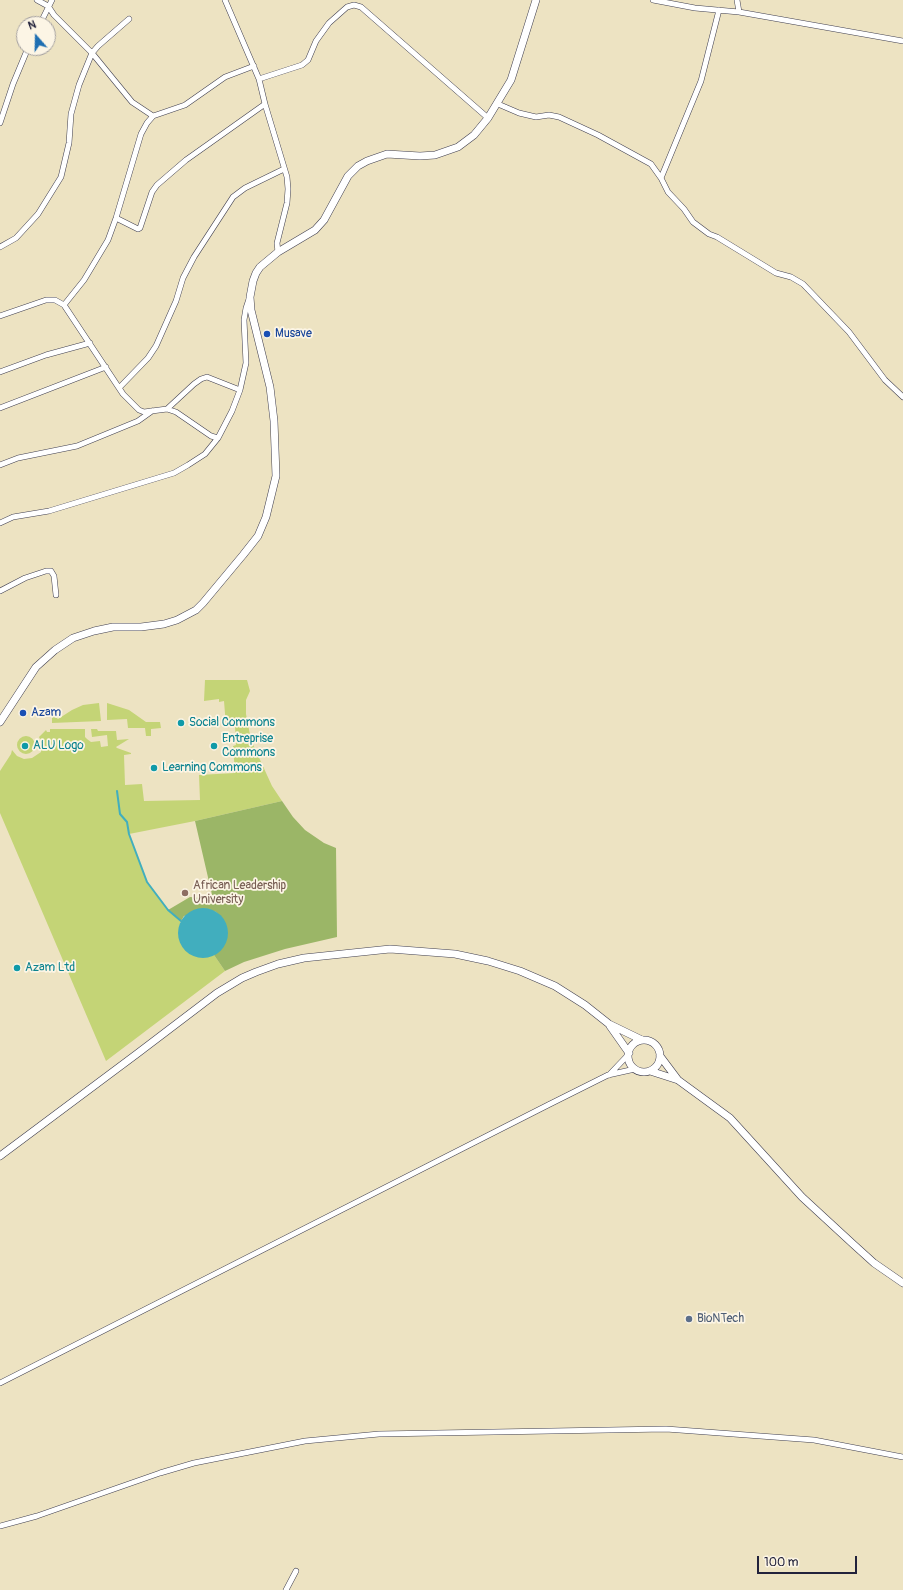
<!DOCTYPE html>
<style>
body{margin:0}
#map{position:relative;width:903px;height:1590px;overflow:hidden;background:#ede3c2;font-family:Pangolin,sans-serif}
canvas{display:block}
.north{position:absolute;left:16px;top:16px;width:40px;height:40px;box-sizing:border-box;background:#fcf5e5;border:1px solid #a5a1a1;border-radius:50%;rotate:340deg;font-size:11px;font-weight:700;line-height:16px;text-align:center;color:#22223b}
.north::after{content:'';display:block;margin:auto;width:14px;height:18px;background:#1f6fb2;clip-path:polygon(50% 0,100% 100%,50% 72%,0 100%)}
.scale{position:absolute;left:757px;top:1556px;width:100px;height:18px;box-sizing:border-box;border:2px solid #22223b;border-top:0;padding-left:5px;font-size:12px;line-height:14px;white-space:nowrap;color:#22223b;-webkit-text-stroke:3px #fcf5e5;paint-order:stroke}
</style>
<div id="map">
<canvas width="903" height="1590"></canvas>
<div class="north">N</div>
<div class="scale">100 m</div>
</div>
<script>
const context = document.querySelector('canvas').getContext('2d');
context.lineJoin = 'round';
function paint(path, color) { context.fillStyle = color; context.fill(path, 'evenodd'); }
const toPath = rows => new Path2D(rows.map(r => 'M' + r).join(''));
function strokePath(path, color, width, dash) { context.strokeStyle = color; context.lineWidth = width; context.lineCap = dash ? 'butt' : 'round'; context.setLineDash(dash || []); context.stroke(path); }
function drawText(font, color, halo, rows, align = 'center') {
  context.font = font + ' Pangolin,sans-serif'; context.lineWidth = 3.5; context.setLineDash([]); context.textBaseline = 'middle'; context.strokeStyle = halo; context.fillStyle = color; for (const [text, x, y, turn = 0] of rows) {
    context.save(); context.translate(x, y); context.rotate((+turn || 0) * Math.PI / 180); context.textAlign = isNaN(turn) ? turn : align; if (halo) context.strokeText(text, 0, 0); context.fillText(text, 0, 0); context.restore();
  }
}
const green = toPath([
 [205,680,247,680,250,691,246,700,246,714,251,740,272,786,282,801,195,821,129,834,147,882,168,910,181,921,180,923,207,957,214,955,225,971,106,1061,0,813,0,771,11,754,12,750,17,756,24,759,32,758,41,752,42,743,39,737,46,730,47,732,50,732,50,729,85,729,85,737,87,739,91,742,100,741,101,747,108,746,107,735,92,737,91,729,97,729,98,731,116,731,117,740,129,739,116,747,117,748,131,753,131,754,124,755,125,785,142,784,144,801,200,800,199,775,235,773,233,746,236,745,235,726,226,726,224,701,219,702,219,699,204,701],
 [99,703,101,721,52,723,52,714,58,719,72,710,83,705],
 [107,703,129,710,146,722,160,722,161,728,151,729,151,736,146,736,145,728,128,728,127,719,107,720],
 '17 745a9 9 0 1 1 18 0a9 9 0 1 1-18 0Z'
]);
const forest = toPath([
 [282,801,293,817,305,830,324,843,336,848,337,937,285,949,244,962,225,971,214,955,221,949,222,918,216,912,208,909,184,916,181,921,168,910,190,897,213,899,195,821]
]);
const water = toPath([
 '178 933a25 25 0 1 1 50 0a25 25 0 1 1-50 0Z'
]);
const stream = toPath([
 [117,791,120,814,127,822,129,834,147,882,168,910,181,921]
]);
const minor = toPath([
 [37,0,48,6,54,15,92,53,132,102,153,116],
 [225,0,259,79,265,104,287,177,288,189,287,203,277,243,278,252],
 [653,0,695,8,739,12,903,41],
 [737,0,739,12],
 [40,24,52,0],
 [259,79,302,65,308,60,316,41,329,23,347,7,354,5,361,7,488,118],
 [498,104,519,113,536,117,549,115,559,117,598,135,651,164,661,178,668,192,684,209,693,222,709,234,717,237,776,273,791,277,803,284,849,332,885,380,903,397],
 [0,123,13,84,28,48],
 [661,178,701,81,719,10],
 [116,218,138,229,140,228,152,192,157,185,186,160,265,104],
 [0,247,16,238,38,214,61,177,69,143,71,114,79,85,92,53,98,46,129,19],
 [64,305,84,280,108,240,116,218,141,134,147,123,153,116,185,105,225,77,254,66],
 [0,316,46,300,55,300,64,305,123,394,139,410,144,412,167,409,176,412,211,436,218,438,232,411,240,390,246,363,244,320,246,308,249,299],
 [0,372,46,355,90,343],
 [119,388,148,358,156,346,176,301,183,278,194,257,233,197,245,188,284,169],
 [0,408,106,367],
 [167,409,194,384,201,379,207,377,240,390],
 [0,465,18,458,77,446,138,421,152,411],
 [0,523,13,517,49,511,174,473,188,465,205,454,218,438],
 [0,591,25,578,46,571,51,571,54,576,56,595],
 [609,1075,628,1055],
 [0,1383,548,1105,608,1075,635,1069],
 [0,1526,37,1516,160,1473,194,1463,305,1441,379,1434,666,1429,814,1440,903,1457],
 [286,1590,296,1571]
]);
const secondary = toPath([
 [0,722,36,667,55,650,73,638,94,631,113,627,141,627,164,624,177,620,196,610,203,603,243,555,258,536,266,517,276,476,274,421,270,387,251,310,250,297,253,281,256,273,260,267,278,252,315,230,324,220,348,176,358,166,367,161,387,154,420,156,435,155,458,147,474,135,488,118,511,80,536,0],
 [610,1026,629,1053],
 '628 1056a16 16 0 1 1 32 0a16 16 0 1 1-32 0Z',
 [660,1056,678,1080],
 [650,1071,678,1080,730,1118,802,1197,853,1244,874,1263,903,1283],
 [0,1156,138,1053,217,993,242,978,256,972,278,964,304,958,390,949,455,954,488,961,520,971,555,986,585,1005,609,1024,642,1040]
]);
const markers = [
 [267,334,4,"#1a4fb4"],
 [23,713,4,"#1a4fb4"],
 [181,723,4,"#0f9aa8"],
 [25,746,4,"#0f9aa8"],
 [214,746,4,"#0f9aa8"],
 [154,768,4,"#0f9aa8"],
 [185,893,4,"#8d6e63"],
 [17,968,4,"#0f9aa8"],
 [689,1319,4,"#5c6f8a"]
];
const transitNames = [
 ["Musave",275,334],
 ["Azam",31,713]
];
const cultureNames = [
 ["Social Commons",189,723],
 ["Entreprise",222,739],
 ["Commons",222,753],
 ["ALU Logo",33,746],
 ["Learning Commons",162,768],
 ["Azam Ltd",25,968]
];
const educationNames = [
 ["African Leadership",193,886],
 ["University",193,900]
];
const serviceNames = [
 ["BioNTech",697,1319]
];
paint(green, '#c4d476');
paint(forest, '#9bb667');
paint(water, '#41aebe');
strokePath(stream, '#41aebe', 2);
strokePath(minor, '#403f4f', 6);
strokePath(secondary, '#403f4f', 8);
strokePath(minor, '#fff', 5);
strokePath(secondary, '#fff', 7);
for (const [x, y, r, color] of markers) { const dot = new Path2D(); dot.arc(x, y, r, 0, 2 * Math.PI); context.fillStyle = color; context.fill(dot); strokePath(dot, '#fcf5e5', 1.5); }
drawText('12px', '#164399', '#fcf5e5', transitNames, 'left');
drawText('12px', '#0d838f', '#fcf5e5', cultureNames, 'left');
drawText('12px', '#785e54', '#fcf5e5', educationNames, 'left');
drawText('12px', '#4e5e75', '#fcf5e5', serviceNames, 'left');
</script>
